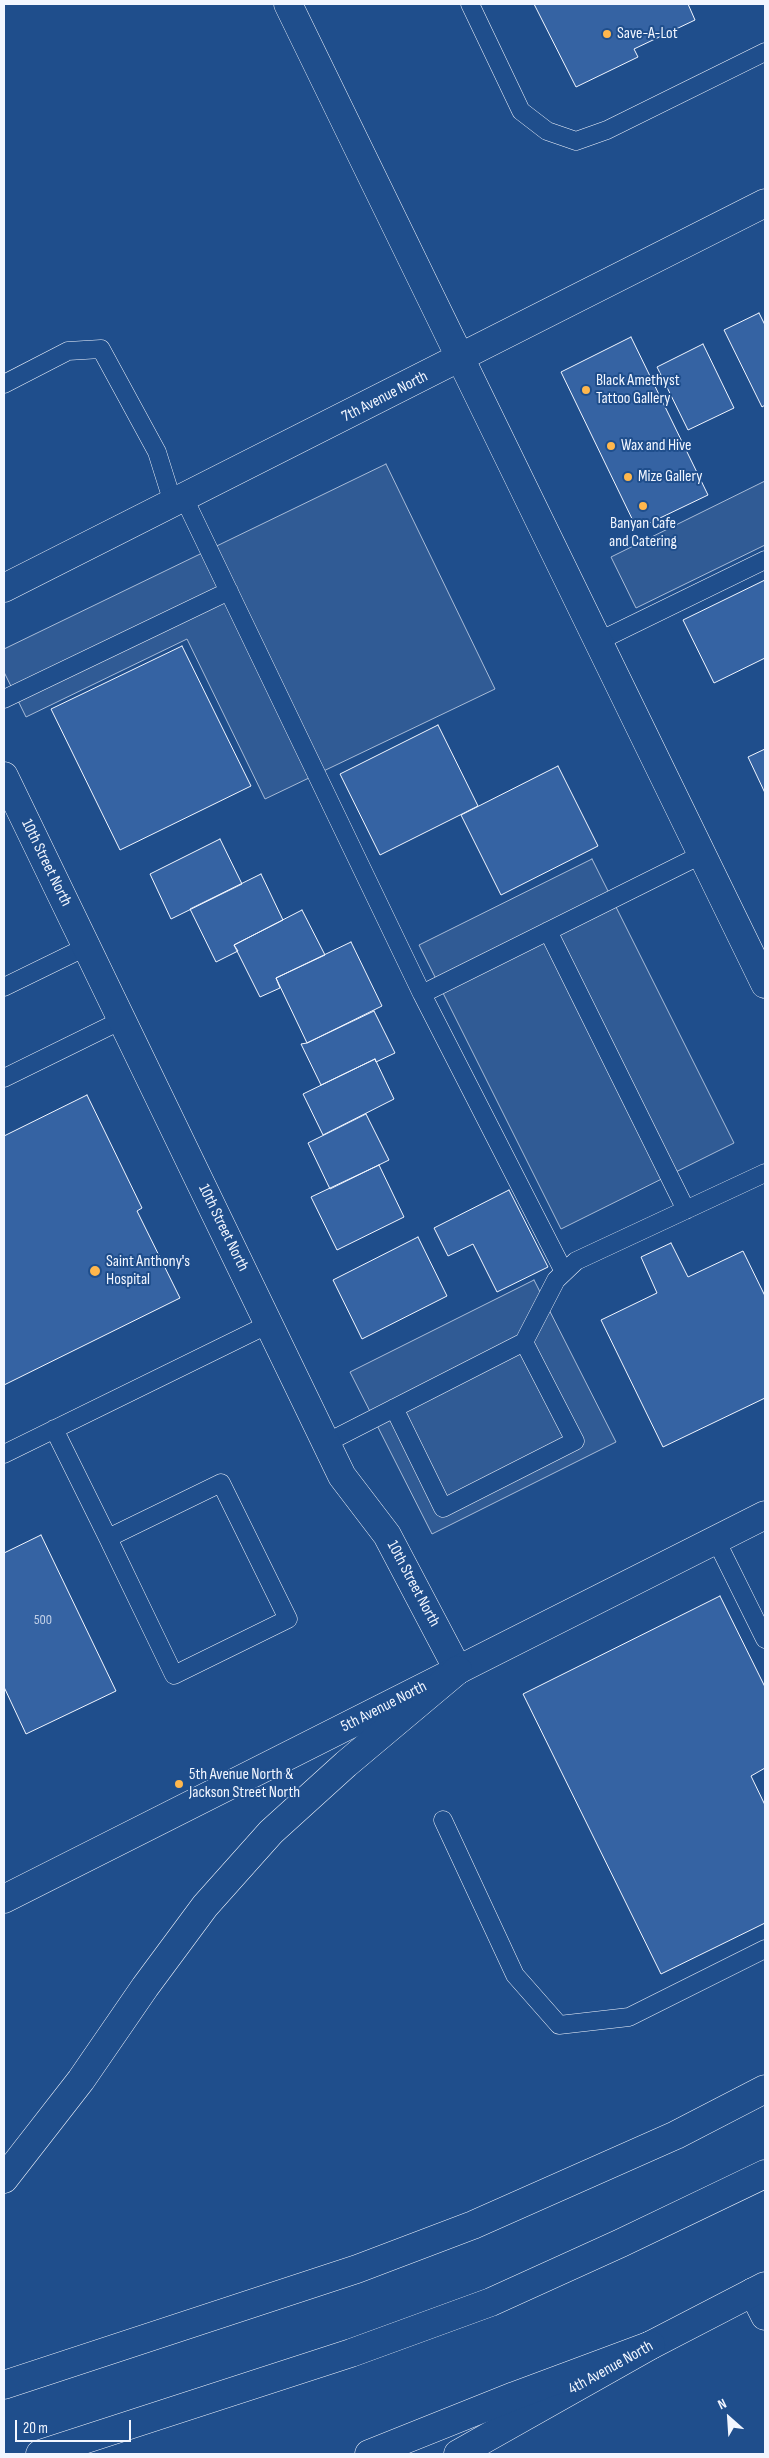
<!DOCTYPE html>
<style>
body{margin:0}
#map{position:relative;width:769px;height:2458px;overflow:hidden;background:#1f4e8c;font-family:"Sofia Sans Condensed",sans-serif}
canvas{display:block}
.frame{position:absolute;inset:0;border:5px solid #f2f6ff;pointer-events:none}
.north{position:absolute;left:704px;top:2393px;width:50px;height:50px;-webkit-text-stroke:4px #1f4e8c;paint-order:stroke;rotate:334deg;font-size:14px;font-weight:700;line-height:20px;text-align:center;color:#f2f6ff}
.north::after{content:'';display:block;margin:auto;width:18px;height:22px;background:#f2f6ff;clip-path:polygon(50% 0,100% 100%,50% 72%,0 100%)}
.scale{position:absolute;left:15px;top:2420px;width:116px;height:22px;box-sizing:border-box;border:2px solid #f2f6ff;border-top:0;padding-left:6px;font-size:15px;line-height:18px;white-space:nowrap;color:#f2f6ff;-webkit-text-stroke:4px #1f4e8c;paint-order:stroke}
</style>
<div id="map">
<canvas width="769" height="2458"></canvas>
<div class="frame"></div>
<div class="north">N</div>
<div class="scale">20 m</div>
</div>
<script>
const context = document.querySelector('canvas').getContext('2d');
context.lineJoin = 'round';
function paint(path, color) { context.fillStyle = color; context.fill(path, 'evenodd'); }
const toPath = rows => new Path2D(rows.map(r => 'M' + r).join(''));
function strokePath(path, color, width, dash) { context.strokeStyle = color; context.lineWidth = width; context.lineCap = dash ? 'butt' : 'round'; context.setLineDash(dash || []); context.stroke(path); }
function drawText(font, color, halo, rows, align = 'center') {
  context.font = font + ' "Sofia Sans Condensed",sans-serif'; context.lineWidth = 4; context.setLineDash([]); context.textBaseline = 'middle'; context.strokeStyle = halo; context.fillStyle = color; for (const [text, x, y, turn = 0] of rows) {
    context.save(); context.translate(x, y); context.rotate((+turn || 0) * Math.PI / 180); context.textAlign = isNaN(turn) ? turn : align; if (halo) context.strokeText(text, 0, 0); context.fillText(text, 0, 0); context.restore();
  }
}
const parking = toPath([
 [386,464,495,689,265,799,187,639,26,717,4,672,4,649,386,464],
 [765,481,765,545,636,608,611,557,765,481],
 [592,859,734,1143,561,1229,419,945,592,859],
 [534,1280,616,1442,432,1534,350,1372,534,1280]
]);
const building = toPath([
 [534,4,688,4,695,20,634,49,638,57,576,87,534,4],
 [759,313,765,325,765,405,762,407,724,330,759,313],
 [631,337,708,495,637,529,561,372,631,337],
 [703,344,734,408,688,430,657,367,703,344],
 [765,580,765,658,714,683,683,620,765,580],
 [182,646,251,786,120,850,51,709,182,646],
 [438,725,478,806,380,855,340,774,438,725],
 [765,749,765,793,748,757,765,749],
 [558,766,598,846,501,895,461,815,558,766],
 [220,839,242,884,171,919,150,874,220,839],
 [261,874,283,920,234,945,238,951,216,962,190,909,261,874],
 [302,910,325,955,276,978,280,988,260,997,234,945,302,910],
 [351,942,382,1006,307,1043,276,978,351,942],
 [374,1011,395,1053,376,1062,375,1059,321,1085,301,1044,307,1043,374,1011],
 [375,1059,394,1099,323,1135,303,1094,375,1059],
 [87,1095,142,1208,137,1211,180,1298,4,1385,4,1136,87,1095],
 [366,1114,389,1160,330,1189,308,1143,366,1114],
 [379,1165,404,1217,337,1250,311,1197,379,1165],
 [509,1190,548,1267,497,1292,473,1244,448,1256,434,1228,509,1190],
 [418,1237,447,1296,362,1339,333,1280,418,1237],
 [671,1243,688,1277,743,1251,765,1296,765,1398,663,1447,601,1320,657,1293,641,1257,671,1243],
 [41,1535,116,1691,26,1734,4,1687,4,1553,41,1535],
 [720,1596,765,1687,765,1768,751,1776,765,1805,765,1923,661,1974,523,1694,720,1596]
]);
const lane = toPath([
 [470,4,521,111,547,131,576,141,607,130,765,52],
 [4,384,68,351,101,349,157,452,173,503],
 [184,498,422,994,564,1272],
 [599,641,765,560],
 [4,699,229,591],
 [548,931,686,1210],
 [4,987,86,947],
 [422,994,703,854],
 [4,1078,122,1020],
 [394,1408,443,1508,575,1441,524,1342],
 [54,1429,108,1538,174,1675,288,1619,221,1483,108,1538],
 [326,1443,524,1342,556,1280,576,1261,765,1173],
 [4,1454,269,1324],
 [716,1540,765,1639],
 [443,1820,515,1975,559,2025,629,2017,765,1949]
]);
const street = toPath([
 [4,776,342,1476,387,1535,458,1670],
 [753,2292,765,2316]
]);
const secondary = toPath([
 [288,4,765,984],
 [4,588,765,203]
]);
const primary = toPath([
 [4,1899,765,1515],
 [458,2454,651,2345,765,2286]
]);
const highway = toPath([
 [4,2179,81,2080,145,1987,205,1906,271,1832,346,1764,458,1670],
 [4,2385,357,2269,473,2225,676,2135,765,2089],
 [40,2454,351,2353,491,2302,621,2243,765,2174],
 [369,2454,514,2396,651,2345]
]);
const markers = [
 [607,34,5,"#ffb74d"],
 [586,390,5,"#ffb74d"],
 [611,446,5,"#ffb74d"],
 [628,477,5,"#ffb74d"],
 [643,506,5,"#ffb74d"],
 [95,1271,6,"#ffb74d"],
 [179,1784,5,"#ffb74d"]
];
const numberNames = [
 ["500",43,1620]
];
const poiNames = [
 ["Save-A-Lot",617,34],
 ["Black Amethyst",596,381],
 ["Tattoo Gallery",596,399],
 ["Wax and Hive",621,446],
 ["Mize Gallery",638,477],
 ["Banyan Cafe",643,524,"center"],
 ["and Catering",643,542,"center"],
 ["Saint Anthony's",106,1262],
 ["Hospital",106,1280],
 ["5th Avenue North &",189,1775],
 ["Jackson Street North",189,1793]
];
const streetNames = [
 ["7th Avenue North",385,397,-27],
 ["10th Street North",46,863,64],
 ["10th Street North",223,1228,64],
 ["10th Street North",413,1584,62],
 ["5th Avenue North",384,1707,-27],
 ["4th Avenue North",611,2368,-29]
];
paint(parking, '#305b95');
strokePath(parking, '#a8bbd7', 1);
paint(building, '#3563a3');
strokePath(building, '#f2f6ff', 1);
strokePath(lane, '#f2f6ff', 19);
strokePath(street, '#f2f6ff', 29);
strokePath(secondary, '#f2f6ff', 29);
strokePath(primary, '#f2f6ff', 29);
strokePath(highway, '#f2f6ff', 29);
strokePath(lane, '#1f4e8c', 18);
strokePath(street, '#1f4e8c', 28);
strokePath(secondary, '#1f4e8c', 28);
strokePath(primary, '#1f4e8c', 28);
strokePath(highway, '#1f4e8c', 28);
for (const [x, y, r, color] of markers) { const dot = new Path2D(); dot.arc(x, y, r, 0, 2 * Math.PI); context.fillStyle = color; context.fill(dot); strokePath(dot, '#1f4e8c', 2); }
drawText('14px', '#c3d1e8', null, numberNames);
drawText('16px', '#f2f6ff', '#1f4e8c', poiNames, 'left');
drawText('16px', '#f2f6ff', '#1f4e8c', streetNames);
</script>
